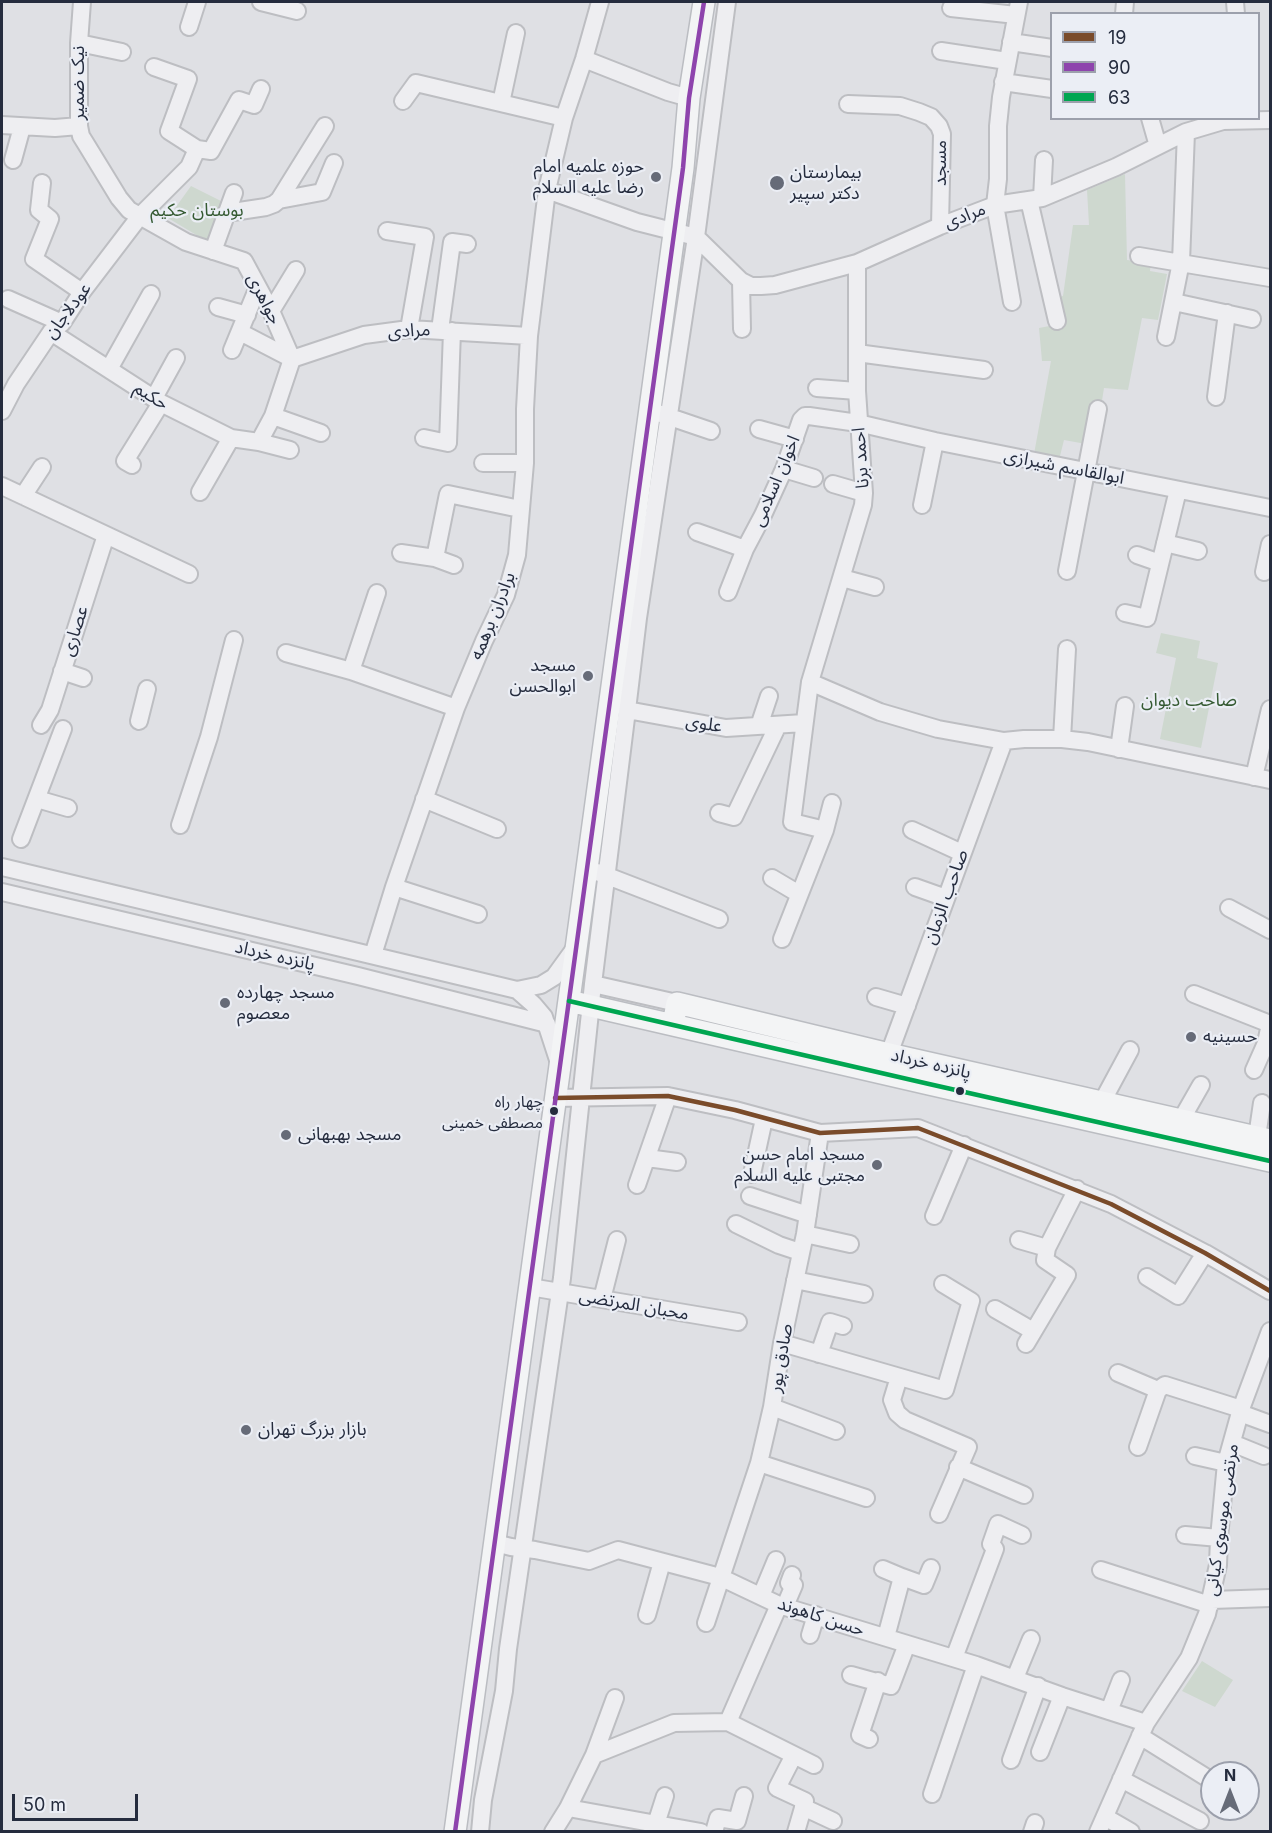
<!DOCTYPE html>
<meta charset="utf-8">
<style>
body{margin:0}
#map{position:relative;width:1272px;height:1833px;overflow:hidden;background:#dfe0e4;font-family:Inter,sans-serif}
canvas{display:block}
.frame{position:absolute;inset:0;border:3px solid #252c3e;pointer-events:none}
.legend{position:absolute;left:1050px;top:12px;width:210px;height:108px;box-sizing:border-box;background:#ebeef5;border:2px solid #9ca0ac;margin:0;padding:8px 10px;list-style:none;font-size:18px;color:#252c3e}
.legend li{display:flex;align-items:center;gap:12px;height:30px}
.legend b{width:30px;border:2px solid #9ca0ac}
.north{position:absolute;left:1200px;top:1761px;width:60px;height:60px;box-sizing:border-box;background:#ebeef5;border:2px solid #9ca0ac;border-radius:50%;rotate:0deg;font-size:16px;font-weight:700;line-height:24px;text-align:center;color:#252c3e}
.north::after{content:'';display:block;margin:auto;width:21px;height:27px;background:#666b78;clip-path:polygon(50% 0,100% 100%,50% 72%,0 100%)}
.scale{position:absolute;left:12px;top:1794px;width:126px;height:27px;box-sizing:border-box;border:3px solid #252c3e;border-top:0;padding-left:8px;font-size:18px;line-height:21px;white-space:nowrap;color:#252c3e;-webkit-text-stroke:4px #ebeef5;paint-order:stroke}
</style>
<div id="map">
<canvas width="1272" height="1833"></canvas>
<div class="frame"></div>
<ul class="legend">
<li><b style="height:8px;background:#7a4b2a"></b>19</li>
<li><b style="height:8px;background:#8e44ad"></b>90</li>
<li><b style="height:8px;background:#00a651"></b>63</li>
</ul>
<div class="north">N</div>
<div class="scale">50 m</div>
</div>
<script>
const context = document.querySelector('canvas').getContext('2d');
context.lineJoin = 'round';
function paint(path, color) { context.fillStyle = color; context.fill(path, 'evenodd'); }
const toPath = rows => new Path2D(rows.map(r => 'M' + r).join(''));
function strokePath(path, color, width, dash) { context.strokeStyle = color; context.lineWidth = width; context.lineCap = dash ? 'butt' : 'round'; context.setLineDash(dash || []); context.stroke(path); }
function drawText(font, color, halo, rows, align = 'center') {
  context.font = font + ' Inter,"Noto Sans Arabic",sans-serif'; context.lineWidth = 4.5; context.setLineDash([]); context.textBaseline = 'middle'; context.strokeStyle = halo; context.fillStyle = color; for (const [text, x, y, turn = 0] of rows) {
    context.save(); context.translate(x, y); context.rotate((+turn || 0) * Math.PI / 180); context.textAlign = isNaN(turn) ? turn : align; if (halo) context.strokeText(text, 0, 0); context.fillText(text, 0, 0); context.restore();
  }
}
const green = toPath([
 [1125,174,1127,260,1151,263,1150,271,1167,274,1158,320,1142,318,1128,390,1104,388,1101,407,1086,444,1064,440,1059,460,1034,454,1051,361,1042,361,1039,328,1060,324,1054,298,1063,296,1073,225,1089,225,1087,190],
 [191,186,221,201,208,242,168,218],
 [1161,633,1200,641,1197,658,1218,663,1201,748,1160,739,1176,658,1156,653],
 [1202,1661,1233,1680,1215,1707,1182,1691]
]);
const minor = toPath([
 [82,2,79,43,79,126,81,136,86,144,119,198,129,210,186,242,244,261,271,311,292,359],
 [261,2,297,11],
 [1235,2,1236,14],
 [951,8,1016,15],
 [1124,14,1125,2],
 [189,27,197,2],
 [1011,42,1052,48],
 [79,43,122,52],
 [941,51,1007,61],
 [584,59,668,92,689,98],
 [154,67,188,79,169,131,197,149,211,151,239,100,254,105,261,89],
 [1003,82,1052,89],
 [403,101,416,83,564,118],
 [501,103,516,33],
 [848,104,900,106,919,112,931,117,939,126,942,134,940,226],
 [1150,118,1158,146],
 [2,125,55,128,79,126],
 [13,160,22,127],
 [42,183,39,210,50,219,34,259,82,292],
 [547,190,637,222,696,237,741,281,751,286,761,286,775,285,857,263,940,226,995,205,1042,198,1116,167,1186,132,1223,121,1270,120],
 [1042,198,1044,160],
 [279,200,322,192,334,163],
 [1029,200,1057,321],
 [226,213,266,207,274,204,279,200,325,126],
 [387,231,425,237,409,329],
 [213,251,234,193],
 [1139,256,1270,278],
 [741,281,742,329],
 [8,299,62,323],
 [1012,302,995,205,998,179,998,126,1001,97,1019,2],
 [1174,302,1252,319],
 [218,307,247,315],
 [271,311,296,270],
 [440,330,452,242,467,244],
 [51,332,161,403,231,438,259,442,290,450],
 [240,332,292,359],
 [1166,337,1181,262,1186,132],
 [232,350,258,287],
 [857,353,984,370],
 [292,359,364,335,409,329,529,336],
 [109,369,151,294],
 [817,388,857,391],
 [1216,397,1227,313],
 [154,398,176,358],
 [2,411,16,384,51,332,62,323,82,292,140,216,189,167,197,149],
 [658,413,711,431],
 [273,416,321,433],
 [759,429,795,439],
 [424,438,448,443,452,331],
 [259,442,273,416,292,359],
 [483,463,525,463],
 [132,465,125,461,161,403],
 [784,469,814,478],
 [833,484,864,493],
 [2,486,189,574],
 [200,492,231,438],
 [23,496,42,467],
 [922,505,935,441],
 [697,532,745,549],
 [1165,543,1198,551],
 [401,553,435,558,448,494,520,509],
 [1137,555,1160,563],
 [435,558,454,565],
 [1067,571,1098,409],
 [1264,572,1270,544],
 [842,578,875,587],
 [728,592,745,549,763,515,784,469,801,420,805,416,809,416,858,423,935,441,1270,508],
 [1125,613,1147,618,1178,490],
 [286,653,351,671,456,708],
 [62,671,83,678],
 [351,671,377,593],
 [810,682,880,712,938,729,1004,741,1024,739,1062,739,1088,742,1270,780],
 [620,704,627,710,726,728,804,723],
 [139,721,147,689],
 [41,725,50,710,106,535],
 [759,726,769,696],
 [1062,739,1067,649],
 [1119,749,1125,706],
 [1254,777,1270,709],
 [37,799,68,808],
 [424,799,497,829],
 [719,813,734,817,778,725],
 [180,825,209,737,234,640],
 [825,830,792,822,810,682,863,505,864,493,857,391,857,263],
 [912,830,962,853],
 [21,839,63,729],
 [2,867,517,990,541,985,554,977,575,948],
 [597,872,719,919],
 [772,878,799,894],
 [394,887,478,914],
 [915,887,946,898],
 [2,892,358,976,547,1024],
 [1229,908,1270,930],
 [782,939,825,830,832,803],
 [373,955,394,887,456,708,484,641,506,595,517,555,525,463,525,409,529,336,547,190,564,118,584,59,600,2],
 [593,984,677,1003],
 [517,990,533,1004,544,1017,559,1063],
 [1194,994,1270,1024,1266,1043,1270,1048],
 [876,997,907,1006],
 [889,1054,1004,741],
 [1254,1070,1266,1043],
 [555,1098,668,1096,735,1110,820,1133,918,1128,1111,1204,1205,1253,1270,1291],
 [1102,1102,1130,1050],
 [1181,1120,1201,1085],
 [1257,1137,1262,1103],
 [647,1158,677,1162],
 [752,1174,764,1119],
 [637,1185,668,1096],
 [750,1196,808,1215],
 [934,1216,964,1145],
 [736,1224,779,1245,800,1252],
 [805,1234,850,1244],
 [1019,1240,1047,1248],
 [1147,1277,1178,1296,1205,1253],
 [795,1280,864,1294],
 [530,1287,738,1322],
 [602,1299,617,1240],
 [995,1309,1033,1331],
 [782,1343,945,1390,971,1301,943,1284],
 [1026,1344,1067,1275,1045,1260,1047,1248,1077,1189],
 [819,1354,830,1322,843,1326],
 [1118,1373,1158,1390,1165,1385,1241,1409],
 [899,1377,892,1400,897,1413,905,1420,968,1447,939,1514],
 [772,1407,836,1431],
 [1240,1413,1270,1424],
 [1232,1443,1264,1456],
 [1138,1447,1158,1390],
 [1195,1456,1226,1463],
 [759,1463,866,1498],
 [958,1467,1024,1495],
 [1185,1535,1219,1538],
 [495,1543,511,1547,535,1550,589,1561,618,1550,720,1577,779,1605,976,1665,1062,1696,1146,1723],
 [883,1569,902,1577,886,1637],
 [1101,1570,1210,1605],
 [902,1577,924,1585,931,1568],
 [761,1596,776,1560],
 [1212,1600,1270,1598],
 [785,1606,794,1585,789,1583,792,1575],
 [647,1615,662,1562],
 [706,1623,759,1463,772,1407,782,1343,805,1234,820,1133],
 [810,1635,816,1615],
 [954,1658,995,1549,991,1544,998,1524,1022,1535],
 [851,1675,891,1686,907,1644],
 [1015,1678,1031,1639],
 [1109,1711,1121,1680],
 [728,1722,779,1605],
 [1140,1736,1212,1781],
 [869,1739,860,1735,878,1681],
 [1040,1752,1062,1696],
 [594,1755,674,1723,728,1722,814,1765],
 [794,1755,777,1788,805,1801,796,1832],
 [1011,1760,1038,1686],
 [1121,1779,1200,1821],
 [932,1794,976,1665],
 [803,1807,833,1821],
 [568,1808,701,1832],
 [1105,1817,1131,1832],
 [656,1824,665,1796],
 [480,1832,483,1800,504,1691,508,1649,562,1278,593,984,627,710,638,618,696,237,727,2],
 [553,1832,568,1808,594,1755,615,1698],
 [714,1832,718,1818,737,1821,744,1796],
 [1032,1832,1035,1823],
 [1098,1832,1146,1723,1189,1658,1207,1614,1218,1565,1219,1538,1226,1463,1241,1409,1270,1331]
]);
const major = toPath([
 [569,1001,929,1084,1270,1161],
 [673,1025,677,1003,889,1054,1270,1140],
 [455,1832,683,168,689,98,704,2]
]);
const bus1 = toPath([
 [555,1098,668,1096,735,1110,820,1133,918,1128,1111,1204,1205,1253,1270,1291]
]);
const bus2 = toPath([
 [455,1832,683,168,689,98,704,2]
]);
const bus3 = toPath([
 [569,1001,929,1084,1270,1161]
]);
const markers = [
 [656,177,6,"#666b78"],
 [777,183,8,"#666b78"],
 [588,676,6,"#666b78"],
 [225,1003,6,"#666b78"],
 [1191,1037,6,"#666b78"],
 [960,1091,5,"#252c3e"],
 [554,1111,5,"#252c3e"],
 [286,1135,6,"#666b78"],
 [877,1165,6,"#666b78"],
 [246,1430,6,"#666b78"]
];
const busNames = [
 ["چهار راه",543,1102],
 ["مصطفی خمینی",543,1123]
];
const streetNames = [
 ["نیک ضمیر",79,83,-90],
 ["مسجد",941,163,-90],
 ["مرادی",965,216,-21],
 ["جواهری",264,299,63],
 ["عودلاجان",68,311,-53],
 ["مرادی",409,331,-3],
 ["حکیم",151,396,32],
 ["احمد برنا",861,458,-94],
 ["ابوالقاسم شیرازی",1064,467,11],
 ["اخوان اسلامی",776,481,-67],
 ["برادران برهمه",493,616,-68],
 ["عصاری",75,631,-72],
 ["علوی",704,724,9],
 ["صاحب الزمان",946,897,-70],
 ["پانزده خرداد",275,956,13],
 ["پانزده خرداد",931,1064,13],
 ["محبان المرتضی",634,1305,10],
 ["صادق پور",781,1358,-80],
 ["مرتضی موسوی کیانی",1222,1520,-82],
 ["حسن کاهوند",821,1617,18]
];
const poiNames = [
 ["حوزه علمیه امام",644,167,"right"],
 ["رضا علیه السلام",644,188,"right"],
 ["بیمارستان",790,173],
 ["دکتر سپیر",790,194],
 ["مسجد",576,666,"right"],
 ["ابوالحسن",576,687,"right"],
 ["مسجد چهارده",237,993],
 ["معصوم",237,1014],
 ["حسینیه",1203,1037],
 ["مسجد بهبهانی",298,1135],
 ["مسجد امام حسن",865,1155,"right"],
 ["مجتبی علیه السلام",865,1176,"right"],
 ["بازار بزرگ تهران",258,1430]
];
const parkNames = [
 ["بوستان حکیم",197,211],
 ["صاحب دیوان",1189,701]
];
paint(green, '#ced8cf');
strokePath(minor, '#bdbec2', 20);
strokePath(major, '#bbbdc2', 24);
strokePath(minor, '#eeeef1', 16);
strokePath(major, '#f3f4f5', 21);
strokePath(bus1, '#7a4b2a', 4.5);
strokePath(bus2, '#8e44ad', 4.5);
strokePath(bus3, '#00a651', 4.5);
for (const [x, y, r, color] of markers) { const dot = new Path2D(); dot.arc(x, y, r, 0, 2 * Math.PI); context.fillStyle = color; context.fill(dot); strokePath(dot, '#ebeef5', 2); }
drawText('16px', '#252c3e', '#ebeef5', busNames, 'right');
drawText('18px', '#252c3e', '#ebeef5', streetNames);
drawText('18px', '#252c3e', '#ebeef5', poiNames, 'left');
drawText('18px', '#355a32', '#ebeef5', parkNames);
</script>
